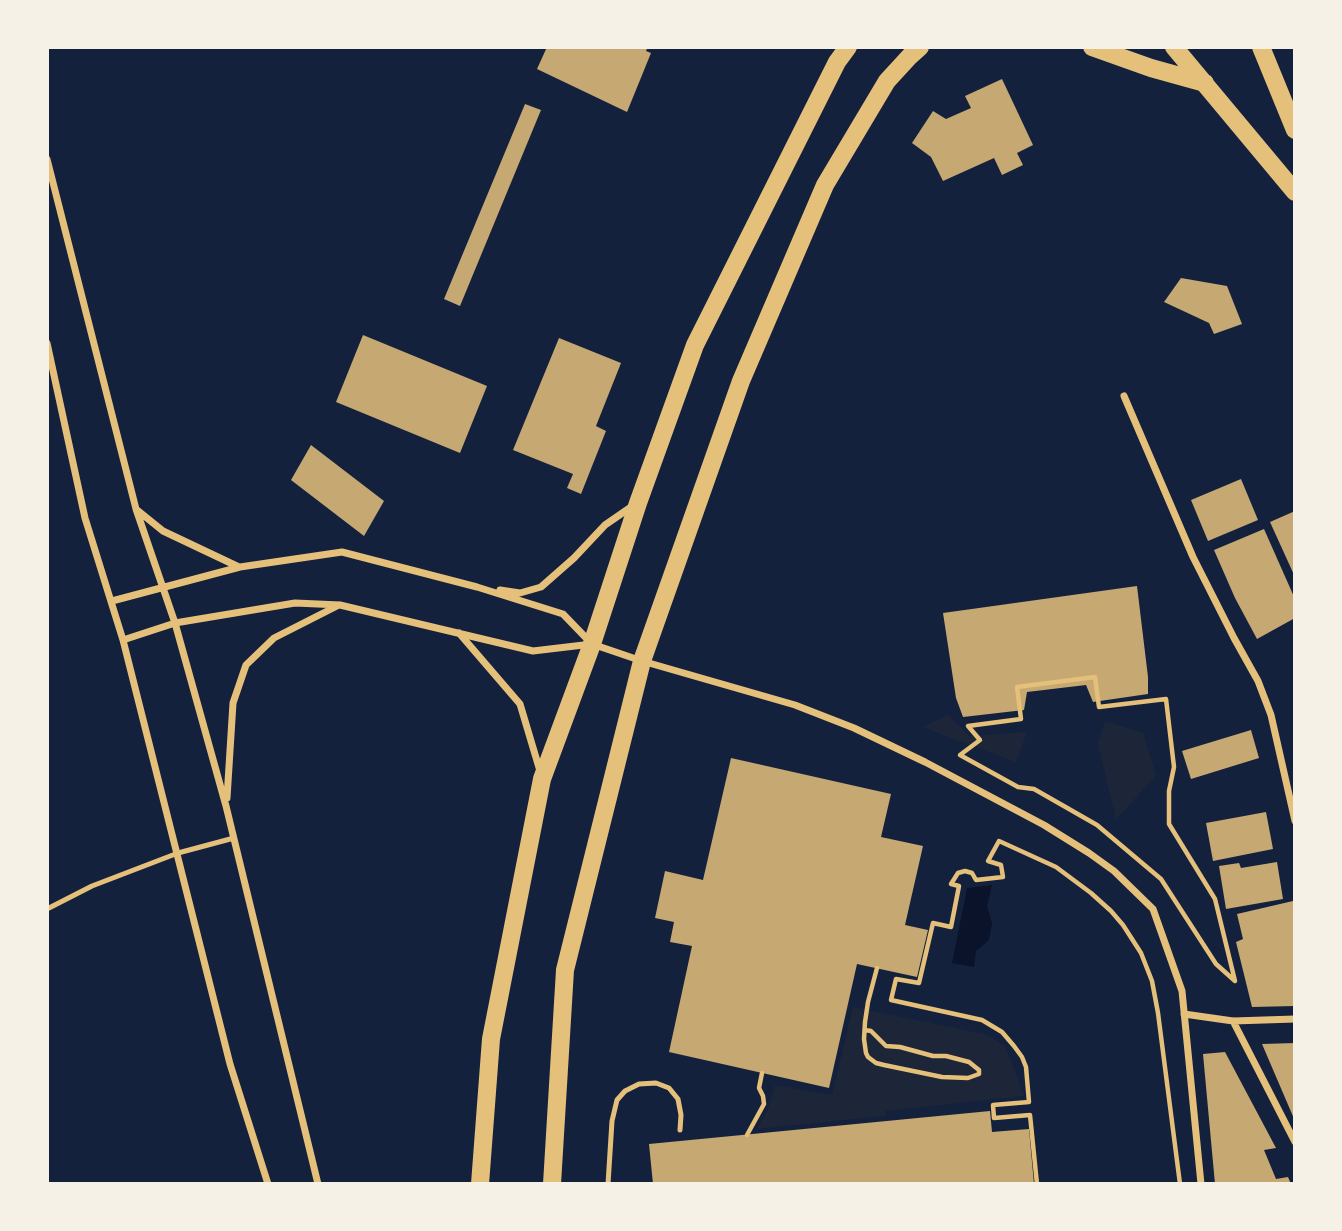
<!DOCTYPE html>
<style>
body{margin:0}
#map{position:relative;width:1342px;height:1231px;overflow:hidden;background:#14213d;font-family:"IBM Plex Sans",sans-serif}
canvas{display:block}
.frame{position:absolute;inset:0;border:49px solid #f6f1e7;pointer-events:none}
</style>
<div id="map">
<canvas width="1342" height="1231"></canvas>
<div class="frame"></div>
</div>
<script>
const context = document.querySelector('canvas').getContext('2d');
context.lineJoin = 'round';
function paint(path, color) { context.fillStyle = color; context.fill(path, 'evenodd'); }
const toPath = rows => new Path2D(rows.map(r => 'M' + r).join(''));
function strokePath(path, color, width, dash) { context.strokeStyle = color; context.lineWidth = width; context.lineCap = dash ? 'butt' : 'round'; context.setLineDash(dash || []); context.stroke(path); }
const green = toPath([
 [948,715,969,736,1027,732,1016,762,922,727],
 [1105,721,1143,733,1156,775,1116,820,1098,743],
 [853,1007,984,1034,996,1040,1005,1047,1012,1063,1024,1096,885,1111,885,1116,757,1129,768,1109,775,1085,832,1095]
]);
const water = toPath([
 [992,885,987,906,992,923,989,940,976,951,974,967,952,963,967,888]
]);
const building = toPath([
 [547,47,648,47,646,51,651,53,627,112,537,69],
 [1002,79,1033,145,1017,153,1023,165,1002,175,994,158,943,181,931,157,912,143,933,111,946,119,971,108,965,96],
 [525,104,541,110,460,306,444,299],
 [1181,278,1227,286,1242,324,1214,334,1209,323,1164,302],
 [363,335,487,386,460,453,336,402],
 [559,338,621,363,596,426,606,431,581,494,567,488,573,474,513,450],
 [311,445,384,501,364,536,291,480],
 [1241,479,1258,520,1208,541,1191,500],
 [1295,511,1295,577,1270,522],
 [1264,529,1295,599,1295,618,1257,639,1235,598,1214,550],
 [1137,586,1148,677,1148,694,1093,702,1086,685,1027,692,1024,710,963,717,956,698,943,613],
 [1251,730,1259,758,1191,779,1182,751],
 [731,758,891,794,881,837,923,846,905,925,928,930,917,977,857,964,829,1088,669,1052,692,946,670,942,674,922,655,918,665,871,703,880],
 [1266,812,1273,849,1213,861,1206,823],
 [1277,862,1283,899,1226,909,1219,866,1239,863,1241,868],
 [1293,901,1295,908,1295,1006,1252,1007,1236,942,1243,939,1237,914],
 [1295,1043,1295,1121,1262,1044],
 [1225,1052,1276,1148,1264,1150,1276,1179,1288,1177,1291,1184,1215,1184,1203,1054],
 [990,1111,992,1132,1029,1129,1034,1184,653,1184,649,1144]
]);
const path = toPath([
 [1095,677,1099,707,1166,699,1174,767,1169,791,1169,824,1215,899,1235,981,1216,964,1161,879,1097,825,1034,789,1018,787,960,755,980,740,968,726,1021,719,1017,687,1095,677],
 [865,1030,871,1031,886,1046,900,1047,933,1056,946,1056,969,1062,979,1070,979,1074,968,1078,942,1077,884,1065,876,1063,868,1057,866,1053,864,1039,865,1022,868,1002,877,968],
 [747,1135,764,1104,763,1096,759,1088,762,1073],
 [1037,1184,1030,1115,994,1118,993,1105,1029,1102,1026,1067,1022,1057,1014,1046,1002,1032,982,1020,891,1000,896,979,919,983,933,923,951,927,959,886,951,884,958,873,965,871,972,873,976,880,1003,877,1001,865,988,861,999,841,1056,867,1091,893,1111,911,1123,925,1141,953,1152,981,1158,1013,1180,1184]
]);
const service = toPath([
 [47,909,92,886,178,853,234,838],
 [608,1184,612,1121,617,1100,625,1091,639,1084,656,1083,669,1088,678,1099,681,1115,680,1130]
]);
const minor = toPath([
 [47,159,136,509,175,623,226,806,318,1184],
 [47,343,85,518,123,640,230,1064,268,1184],
 [1124,396,1193,557,1234,638,1258,681,1271,715,1295,821],
 [137,510,163,531,239,567],
 [500,590,520,593,541,587,574,558,605,525,634,505],
 [112,601,240,567,342,552,477,587,563,614,591,643],
 [459,633,520,704,540,771],
 [123,640,175,623,295,603,340,605,533,651,592,644,642,661,795,705,854,728,925,762,1044,825,1089,853,1114,871,1153,909,1182,991,1201,1184],
 [227,798,233,703,246,665,274,638,339,605],
 [1184,1014,1233,1021,1295,1019],
 [1233,1021,1295,1142]
]);
const primary = toPath([
 [1092,47,1151,68,1205,83],
 [1174,47,1295,192],
 [1261,47,1295,130],
 [480,1184,491,1039,542,779,592,644,638,503,695,345,837,62,848,47],
 [552,1184,565,970,642,661,741,381,825,185,887,81,910,56,920,47]
]);
paint(green, '#1d2539');
paint(water, '#0b132b');
paint(building, '#c6a872');
strokePath(path, '#e5c07b', 4.5);
strokePath(service, '#e5c07b', 5);
strokePath(minor, '#e5c07b', 7);
strokePath(primary, '#e5c07b', 18);
</script>
